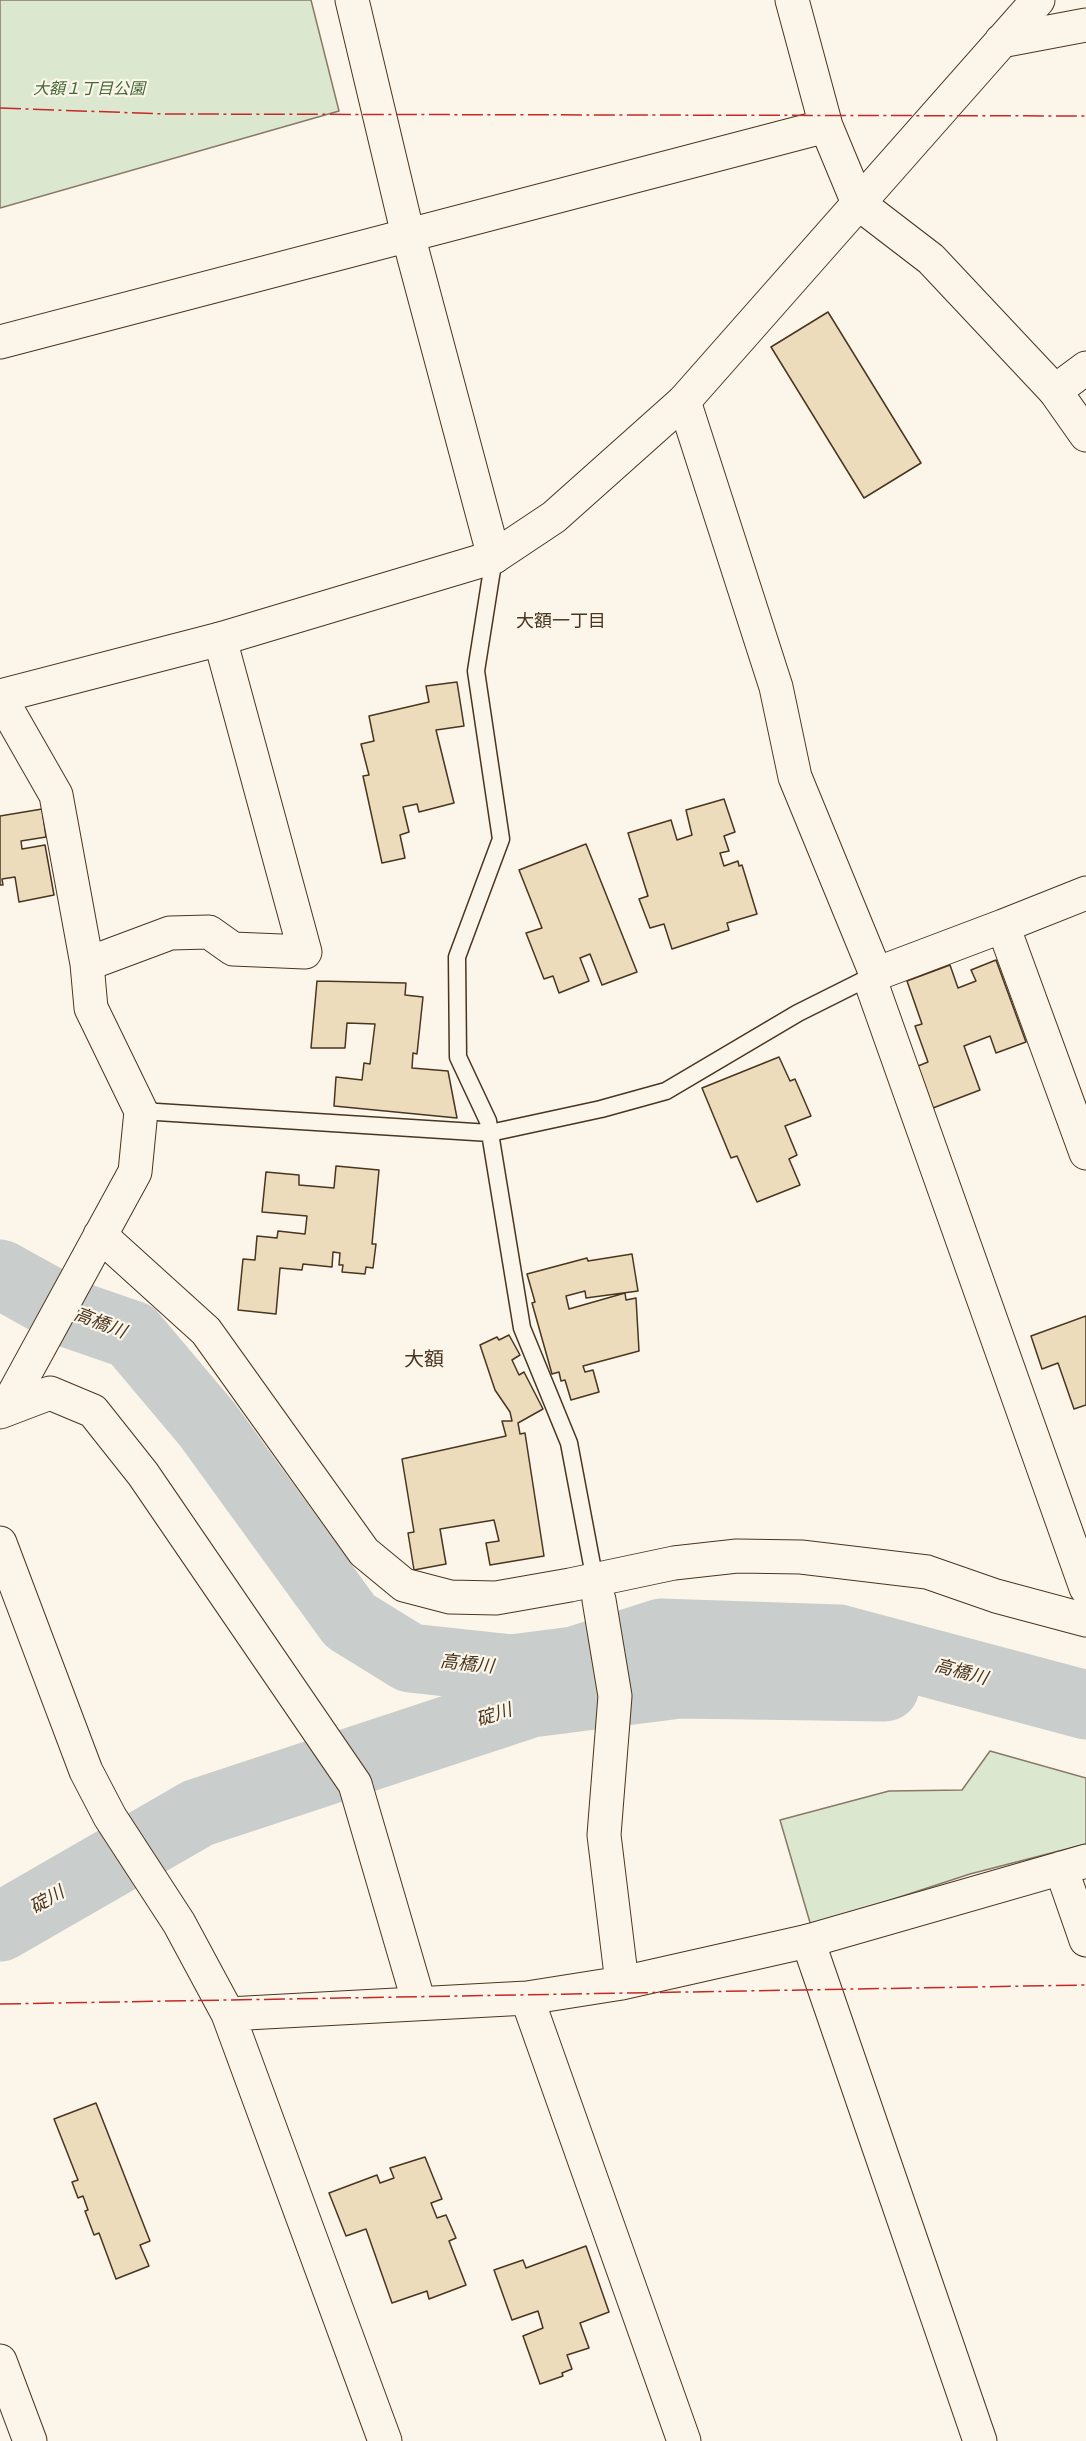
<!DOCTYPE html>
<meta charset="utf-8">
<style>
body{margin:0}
canvas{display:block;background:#fbf6e9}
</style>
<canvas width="1086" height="2441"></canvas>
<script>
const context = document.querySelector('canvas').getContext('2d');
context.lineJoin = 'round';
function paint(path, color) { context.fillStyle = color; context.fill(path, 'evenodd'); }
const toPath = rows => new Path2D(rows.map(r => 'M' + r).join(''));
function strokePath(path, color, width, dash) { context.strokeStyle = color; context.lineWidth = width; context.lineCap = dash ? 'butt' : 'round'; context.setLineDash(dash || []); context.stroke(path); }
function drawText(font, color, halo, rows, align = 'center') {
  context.font = font + ' "Playfair Display","Noto Sans JP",serif'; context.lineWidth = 4.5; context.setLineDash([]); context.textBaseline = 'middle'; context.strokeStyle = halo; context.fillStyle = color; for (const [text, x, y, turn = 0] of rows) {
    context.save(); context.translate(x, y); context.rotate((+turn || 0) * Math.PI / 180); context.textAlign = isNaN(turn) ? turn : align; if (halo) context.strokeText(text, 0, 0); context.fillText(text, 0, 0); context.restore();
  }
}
const green = toPath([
 [0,0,311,0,339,111,0,208,0,0],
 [990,1751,1086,1778,1086,1844,970,1874,811,1926,780,1820,889,1791,962,1790,990,1751]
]);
const river = toPath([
 [0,1274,74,1315,132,1335,207,1424,350,1621,410,1658,512,1669,574,1661,661,1633,839,1639,1086,1705],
 [0,1927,198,1813,531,1703,679,1684,885,1687]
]);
const building = toPath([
 [828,312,921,463,864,498,771,347,828,312],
 [457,682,464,726,436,730,454,803,419,812,417,804,403,807,409,832,400,835,405,858,382,863,363,776,369,775,361,744,374,741,369,716,429,702,426,686,457,682],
 [724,799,735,832,724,836,729,851,720,853,724,866,738,861,739,866,742,865,757,914,727,923,729,930,672,949,664,924,650,928,639,899,648,896,628,833,671,820,677,840,692,835,686,810,724,799],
 [42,809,46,837,21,841,22,849,45,845,54,895,19,902,15,877,2,879,3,885,0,885,0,816,42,809],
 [586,844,637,972,602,985,590,954,580,958,589,981,559,993,553,976,544,979,526,933,542,928,519,870,586,844],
 [996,960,1026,1042,996,1053,990,1036,964,1046,980,1090,933,1108,918,1066,928,1062,915,1026,922,1024,907,981,950,965,958,988,976,981,971,970,996,960],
 [317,981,406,983,405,995,423,997,417,1054,413,1053,412,1068,448,1071,457,1118,334,1106,336,1077,362,1080,364,1063,370,1064,375,1024,347,1023,345,1048,311,1048,317,981],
 [779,1057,790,1081,795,1079,811,1116,785,1126,797,1155,789,1159,800,1185,757,1202,737,1156,731,1158,702,1088,779,1057],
 [336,1166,379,1170,372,1244,376,1244,373,1268,366,1267,365,1274,342,1272,343,1265,339,1265,340,1253,333,1252,332,1267,303,1264,302,1270,280,1268,276,1314,238,1310,243,1259,255,1260,257,1236,277,1238,278,1231,305,1234,307,1216,262,1212,266,1172,299,1175,299,1185,334,1188,336,1166],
 [632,1254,638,1291,586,1298,585,1291,566,1296,569,1309,625,1293,626,1300,636,1298,639,1351,583,1366,585,1372,593,1370,599,1392,571,1400,565,1380,561,1381,559,1372,552,1374,532,1303,535,1302,527,1274,587,1258,588,1261,632,1254],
 [1086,1316,1086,1405,1074,1409,1058,1363,1042,1369,1031,1336,1086,1316],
 [509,1335,520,1355,512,1360,519,1375,524,1372,543,1409,518,1423,520,1434,525,1433,544,1556,490,1565,486,1543,499,1541,494,1520,440,1529,446,1564,414,1570,408,1533,414,1532,402,1459,506,1436,502,1421,512,1421,510,1412,495,1390,480,1345,497,1337,499,1340,509,1335],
 [96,2103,150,2241,140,2245,149,2266,116,2279,99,2233,94,2235,85,2211,88,2210,83,2196,78,2198,72,2182,78,2180,54,2119,96,2103],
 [425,2157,442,2199,431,2203,437,2218,446,2215,456,2238,449,2241,466,2285,429,2299,427,2291,392,2303,366,2229,346,2236,329,2193,377,2175,380,2183,394,2178,390,2168,425,2157],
 [586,2246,609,2312,580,2323,589,2348,567,2355,572,2369,562,2373,563,2376,540,2384,523,2336,543,2328,538,2311,512,2320,494,2270,523,2260,526,2268,586,2246]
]);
const service = toPath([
 [494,557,476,671,501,839,457,957,458,1057,488,1121,522,1328,569,1443,596,1586],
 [141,1111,490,1133,601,1109,666,1091,798,1013,876,974]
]);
const minor = toPath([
 [352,0,408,235,494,557],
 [792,0,826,126,858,203],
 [0,342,826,126],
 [1055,391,1086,368],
 [684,401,776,687,795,777,876,974,1003,926],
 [0,697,56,795,87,964,170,933,209,932,233,949,305,952,220,639],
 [1086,893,1003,926,1086,1153],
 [876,974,873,988,1086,1588],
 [100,1235,206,1331,364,1552,404,1585,450,1597,496,1598,570,1585,674,1563,737,1556,801,1557,927,1572,996,1596,1086,1620],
 [5,1410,135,1172,141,1111,91,1008,87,964],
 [0,1412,50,1393,93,1411,143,1474,355,1784,419,2003],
 [0,1543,86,1771,110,1817,179,1923,228,2014,527,1998,622,1983,808,1941,1086,1861],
 [599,1600,615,1696,604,1835,622,1983],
 [1061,1868,1086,1940],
 [527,1998,684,2441],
 [228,2014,385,2441]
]);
const tertiary = toPath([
 [1001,41,1086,25],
 [858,203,931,259,1055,391,1086,435],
 [0,696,220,639,494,557,554,517,684,401,1038,0],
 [808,1941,980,2441]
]);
const secondary = toPath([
 [0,2361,30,2441]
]);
const power = toPath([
 [0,108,165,114,1086,116],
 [0,2004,1086,1985]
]);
const parkNames = [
 ["大額１丁目公園",89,89]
];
const neighbourhoodNames = [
 ["大額一丁目",561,621]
];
const waterNames = [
 ["高橋川",100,1323,21],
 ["高橋川",467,1664,6],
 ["高橋川",961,1672,15],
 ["碇川",494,1715,-18],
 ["碇川",47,1900,-30]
];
const quarterNames = [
 ["大額",424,1360]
];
paint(green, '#dce7d0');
strokePath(green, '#887966', 1.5);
strokePath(river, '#c9cecd', 69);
paint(building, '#ecdcbc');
strokePath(building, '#4a3520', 1.5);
strokePath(service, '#4a3520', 19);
strokePath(minor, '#4a3520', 35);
strokePath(tertiary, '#4a3520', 35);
strokePath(secondary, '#4a3520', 35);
strokePath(service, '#fbf6e9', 16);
strokePath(minor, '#fbf6e9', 33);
strokePath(tertiary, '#fbf6e9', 33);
strokePath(secondary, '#fbf6e9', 33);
strokePath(power, '#c62828', 1.5, [21, 4.5, 3, 4.5]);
drawText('italic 16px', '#436837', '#fbf6e9', parkNames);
drawText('18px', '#4a3520', '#fbf6e9', neighbourhoodNames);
drawText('italic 18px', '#4a3520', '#fbf6e9', waterNames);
drawText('20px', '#4a3520', '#fbf6e9', quarterNames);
</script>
